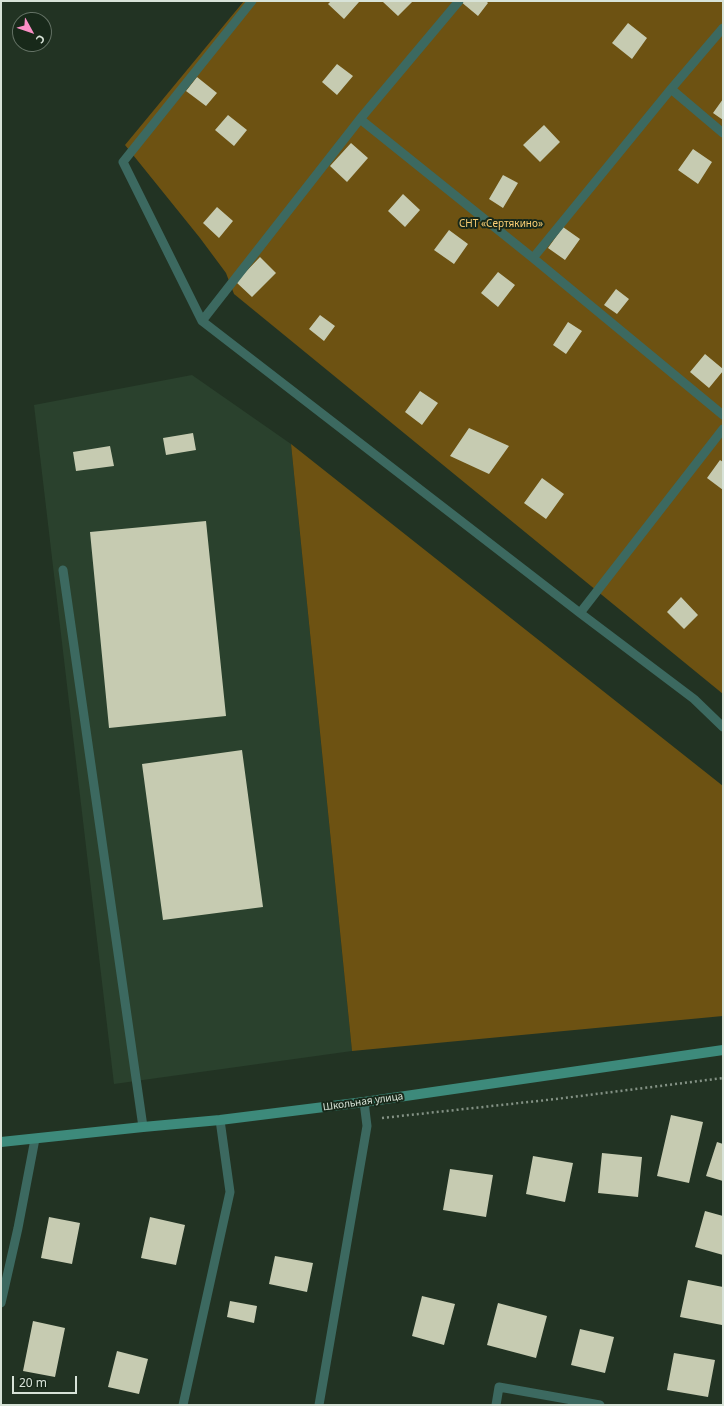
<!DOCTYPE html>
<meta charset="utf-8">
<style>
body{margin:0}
#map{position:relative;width:724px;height:1406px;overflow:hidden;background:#223323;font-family:"Noto Sans",sans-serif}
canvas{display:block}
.frame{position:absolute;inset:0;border:2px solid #d8e3d8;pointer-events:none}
.north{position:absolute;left:12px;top:12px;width:40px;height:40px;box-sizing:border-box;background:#18291a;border:1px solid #657366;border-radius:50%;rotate:130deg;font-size:11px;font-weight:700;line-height:16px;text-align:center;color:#d8e3d8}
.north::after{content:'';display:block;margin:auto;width:14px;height:18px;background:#fb8fc6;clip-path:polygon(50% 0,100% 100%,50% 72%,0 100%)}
.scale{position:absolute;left:12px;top:1376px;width:65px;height:18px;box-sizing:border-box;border:2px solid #d8e3d8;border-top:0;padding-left:5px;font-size:12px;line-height:14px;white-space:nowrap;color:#d8e3d8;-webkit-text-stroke:3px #18291a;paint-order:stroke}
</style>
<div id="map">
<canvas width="724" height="1406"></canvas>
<div class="frame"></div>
<div class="north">С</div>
<div class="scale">20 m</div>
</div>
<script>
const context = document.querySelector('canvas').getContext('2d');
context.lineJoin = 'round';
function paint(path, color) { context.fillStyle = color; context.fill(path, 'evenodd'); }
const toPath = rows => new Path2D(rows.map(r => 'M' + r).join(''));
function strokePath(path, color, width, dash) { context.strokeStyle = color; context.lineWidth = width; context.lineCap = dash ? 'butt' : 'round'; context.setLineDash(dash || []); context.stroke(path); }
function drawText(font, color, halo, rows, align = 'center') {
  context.font = font + ' "Noto Sans",sans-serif'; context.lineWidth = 4; context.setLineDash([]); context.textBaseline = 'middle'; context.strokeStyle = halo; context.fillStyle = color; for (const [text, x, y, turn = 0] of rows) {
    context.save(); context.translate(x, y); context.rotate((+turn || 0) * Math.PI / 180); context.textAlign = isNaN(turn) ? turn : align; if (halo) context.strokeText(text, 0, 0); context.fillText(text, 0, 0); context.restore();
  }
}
const built = toPath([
 [192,375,291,444,352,1051,114,1084,34,405]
]);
const green = toPath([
 [244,1,723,1,723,694,234,294,226,273,200,238,125,145],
 [291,444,723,786,723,1016,352,1051]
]);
const building = toPath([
 [331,1,358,1,359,2,344,19,328,4],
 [384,1,413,1,398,16,383,2],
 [460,1,486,1,488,3,478,16],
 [628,23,647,38,632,59,612,43],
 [337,64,353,76,337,95,322,82],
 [197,77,217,93,206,106,186,91],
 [723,99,723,120,713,113],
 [228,115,247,130,234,146,215,130],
 [544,125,560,142,540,162,523,145],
 [351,143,368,158,347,182,330,166],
 [693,149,712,162,698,184,678,170],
 [503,175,518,183,503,208,489,199],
 [403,194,420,210,405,227,388,211],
 [217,207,233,221,219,238,203,223],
 [563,227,580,239,565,260,548,248],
 [449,230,468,244,454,264,434,250],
 [260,257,276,273,252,297,236,282],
 [498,272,515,285,498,307,481,293],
 [616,289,629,299,617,314,604,305],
 [320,315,335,326,324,341,309,329],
 [568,322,582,331,566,354,553,345],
 [705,354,723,369,723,371,709,388,690,372],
 [420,391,438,403,422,425,405,412],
 [469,428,509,446,489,474,450,456],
 [193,433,196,450,166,455,163,438],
 [110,446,114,466,76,471,73,452],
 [720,460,723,462,723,490,707,478],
 [542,478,564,494,546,519,524,503],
 [206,521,226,716,109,728,90,532],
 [681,597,698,615,684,629,667,612],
 [242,750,263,907,163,920,142,764],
 [671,1115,703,1122,689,1183,657,1176],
 [717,1142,723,1144,723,1181,706,1176],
 [602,1153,642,1157,638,1197,598,1193],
 [533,1156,573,1163,565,1202,526,1194],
 [450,1169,493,1175,486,1217,443,1210],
 [705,1211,723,1216,723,1255,695,1247],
 [49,1217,80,1223,72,1264,41,1258],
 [150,1217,185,1225,176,1265,141,1258],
 [275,1256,313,1263,307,1292,269,1284],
 [688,1280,723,1287,723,1319,722,1325,680,1317],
 [422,1296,455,1304,444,1345,412,1336],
 [230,1301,257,1306,254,1323,227,1317],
 [498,1303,547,1316,536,1358,487,1345],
 [33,1321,65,1328,55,1377,23,1371],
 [580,1329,614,1337,605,1373,571,1365],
 [117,1351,148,1359,139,1394,108,1387],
 [674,1353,715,1360,708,1397,667,1390]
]);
const path = toPath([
 [382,1118,556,1099,723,1078]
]);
const lane = toPath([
 [459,1,360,119,202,321,580,613,694,699,723,727],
 [671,89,723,133],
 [360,119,533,258,723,415],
 [533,258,671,89,723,28],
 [202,321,123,162,252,1],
 [63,570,143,1127],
 [580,613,723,429],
 [1,1303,18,1228,35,1139],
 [183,1405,230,1192,220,1120],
 [319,1405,367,1126,364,1102],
 [496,1405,499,1387,600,1405]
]);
const secondary = toPath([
 [1,1142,143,1127,220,1120,364,1102,723,1050]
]);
const parkNames = [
 ["СНТ «Сертякино»",501,224]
];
const streetNames = [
 ["Школьная улица",363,1102,-8]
];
paint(built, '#2a412d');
paint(green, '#6d5212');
paint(building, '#c6cbb1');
strokePath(path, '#849285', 2.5, [2, 3]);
strokePath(lane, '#3c6960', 9);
strokePath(secondary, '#3d8a7b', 10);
drawText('10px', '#f8cd74', '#18291a', parkNames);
drawText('10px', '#d8e3d8', '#18291a', streetNames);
</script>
